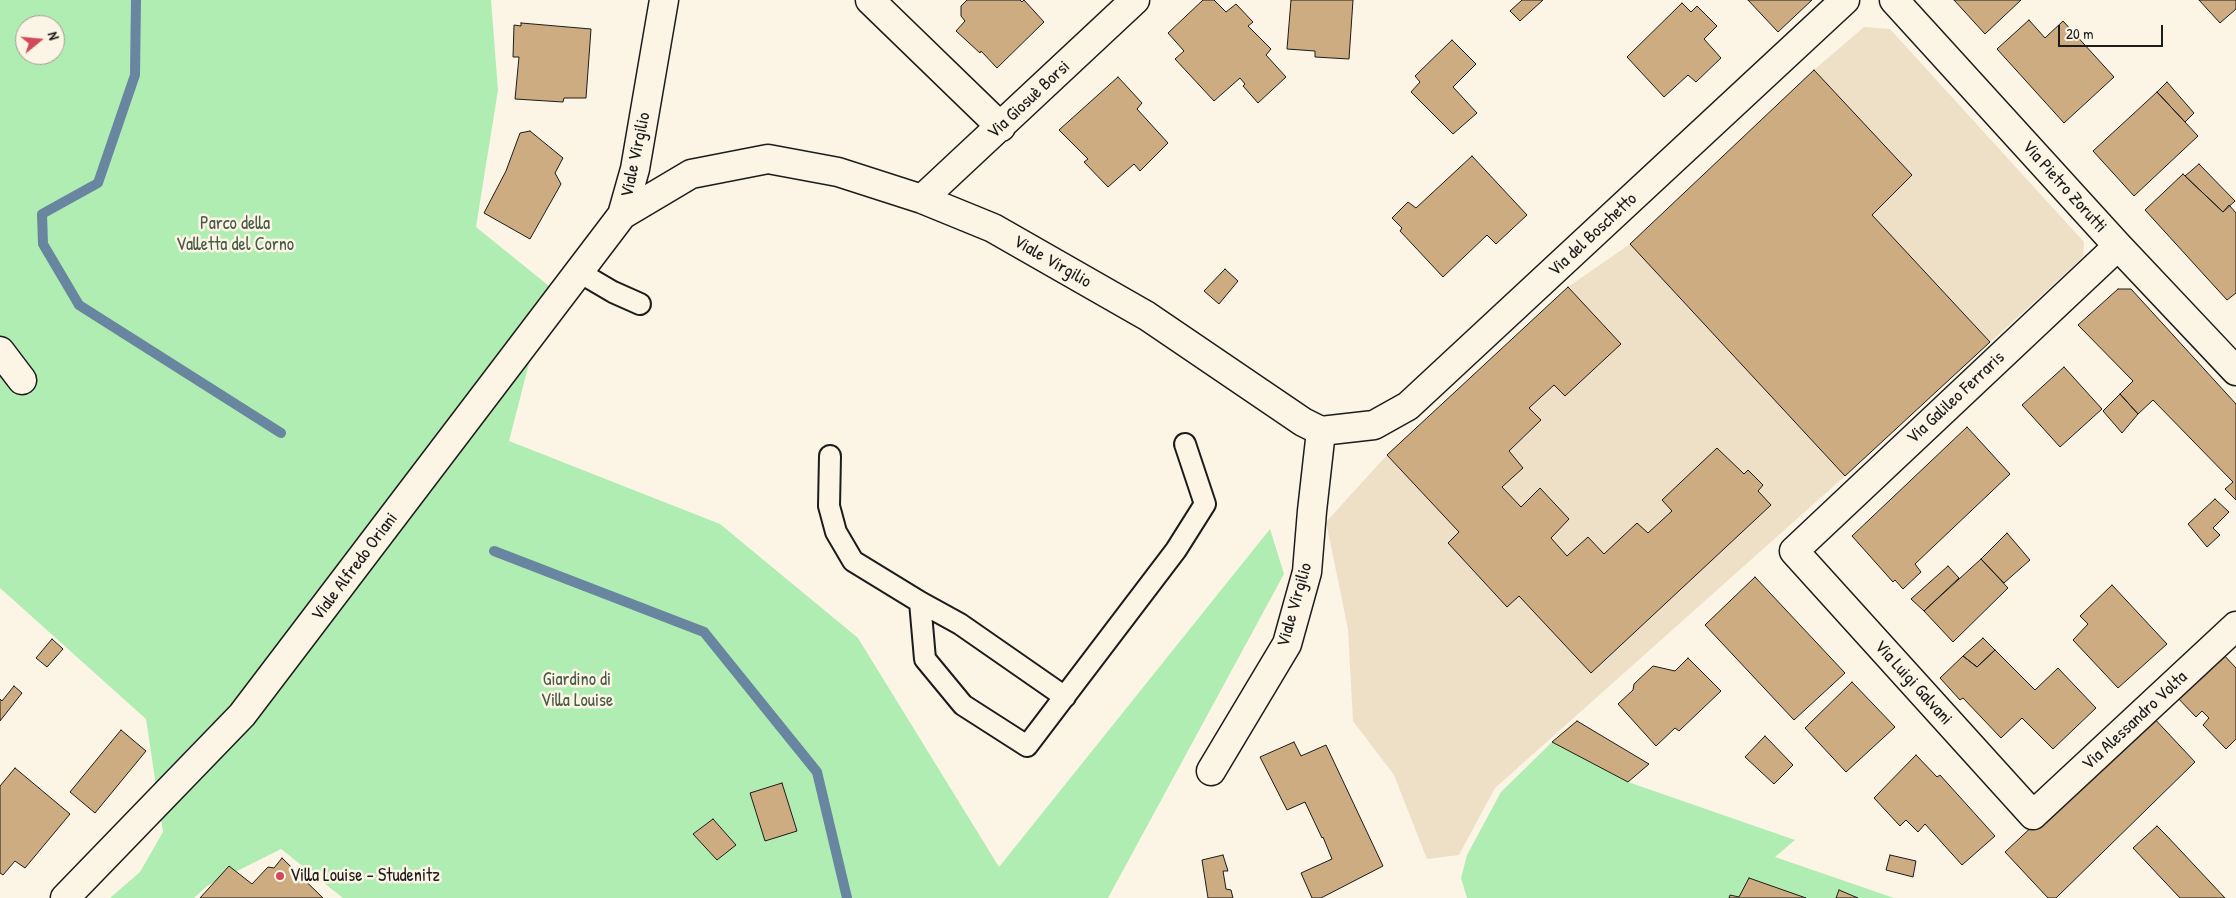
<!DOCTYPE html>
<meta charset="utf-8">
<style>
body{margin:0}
#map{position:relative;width:2236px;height:898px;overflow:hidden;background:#fcf5e5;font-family:"Patrick Hand",sans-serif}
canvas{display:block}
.north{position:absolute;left:15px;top:15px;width:50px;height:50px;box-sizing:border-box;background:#fcf5e5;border:1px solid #a29e95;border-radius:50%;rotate:73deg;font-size:14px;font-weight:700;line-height:20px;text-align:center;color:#1c1c1c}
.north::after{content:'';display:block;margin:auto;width:18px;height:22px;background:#d1495b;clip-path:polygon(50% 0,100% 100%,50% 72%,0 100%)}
.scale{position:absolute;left:2058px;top:25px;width:105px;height:22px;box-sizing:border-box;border:2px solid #1c1c1c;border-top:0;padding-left:6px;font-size:15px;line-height:18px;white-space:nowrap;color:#1c1c1c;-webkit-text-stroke:4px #fcf5e5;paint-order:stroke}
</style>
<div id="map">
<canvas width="2236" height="898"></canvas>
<div class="north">N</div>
<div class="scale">20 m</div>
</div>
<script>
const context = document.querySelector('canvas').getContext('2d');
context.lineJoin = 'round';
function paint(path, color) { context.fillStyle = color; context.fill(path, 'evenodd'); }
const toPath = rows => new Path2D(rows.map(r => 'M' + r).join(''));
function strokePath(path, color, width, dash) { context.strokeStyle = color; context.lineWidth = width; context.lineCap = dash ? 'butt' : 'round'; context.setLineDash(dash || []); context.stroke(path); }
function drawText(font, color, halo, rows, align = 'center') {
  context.font = font + ' "Patrick Hand",sans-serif'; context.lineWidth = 5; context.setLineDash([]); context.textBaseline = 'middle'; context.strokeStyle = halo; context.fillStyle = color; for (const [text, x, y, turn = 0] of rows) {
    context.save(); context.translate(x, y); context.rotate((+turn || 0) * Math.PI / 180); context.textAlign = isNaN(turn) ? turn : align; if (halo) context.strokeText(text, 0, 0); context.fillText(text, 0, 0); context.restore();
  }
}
const built = toPath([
 [1864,27,1890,29,2084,242,2083,257,1845,476,1495,788,1459,855,1427,859,1394,775,1353,721,1348,629,1326,522,1387,455,1568,287,1630,244,1814,70]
]);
const green = toPath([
 [0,0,491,0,498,90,476,227,549,286,509,441,720,524,858,638,999,867,1270,529,1284,574,1108,898,343,898,281,849,207,886,194,898,110,898,140,872,163,832,146,719,0,588],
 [25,25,55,25,55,55,25,55],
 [1552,742,1628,782,1795,840,1775,857,1894,898,1467,898,1461,878,1467,855,1501,792]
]);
const stream = toPath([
 [136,0,135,75,98,183,42,214,43,244,79,305,281,433],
 [494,551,704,632,817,772,847,898]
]);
const building = toPath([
 [967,0,1020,0,1022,2,1024,0,1044,22,997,68,981,51,980,53,956,31,965,21,961,16,961,6,967,0],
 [1203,0,1214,0,1226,12,1236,4,1253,22,1248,26,1271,49,1266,55,1286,77,1258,103,1243,86,1245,84,1240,78,1214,101,1175,59,1184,51,1168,33,1203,0],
 [1291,0,1353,0,1349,59,1315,57,1315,51,1287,49,1291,0],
 [1522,0,1543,0,1520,21,1510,11,1522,0],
 [1748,0,1812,0,1778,32,1748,0],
 [1954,0,2021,0,1985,34,1954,0],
 [2199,0,2236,0,2236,9,2220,23,2199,0],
 [1682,3,1691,12,1697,6,1717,26,1704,39,1721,58,1696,82,1688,75,1664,97,1627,57,1682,3],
 [2029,20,2045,38,2063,21,2114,77,2064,123,1997,49,2029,20],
 [521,23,591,29,586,98,564,98,563,102,515,99,519,57,513,57,514,25,521,26,521,23],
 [1452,40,1476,64,1453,87,1477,113,1453,134,1411,92,1420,82,1415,76,1452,40],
 [1814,70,1912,175,1872,215,1990,342,1845,476,1630,244,1814,70],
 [1118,77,1142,103,1137,109,1168,143,1140,171,1134,164,1108,187,1084,162,1088,159,1059,130,1118,77],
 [2167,82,2194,113,2185,122,2157,92,2167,82],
 [2157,92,2198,136,2134,196,2093,151,2157,92],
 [530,131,563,158,555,173,561,184,530,239,484,213,506,171,520,133,530,131],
 [1472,156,1527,215,1496,244,1487,235,1443,277,1400,231,1402,228,1392,218,1408,202,1416,208,1472,156],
 [2199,164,2235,201,2223,212,2185,176,2199,164],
 [2183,174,2223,212,2229,205,2236,213,2236,293,2227,300,2145,210,2183,174],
 [1225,269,1238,281,1219,304,1204,291,1225,269],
 [1568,287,1621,344,1565,396,1554,385,1529,408,1541,420,1509,451,1523,468,1502,487,1521,507,1540,488,1569,519,1551,538,1567,556,1588,537,1604,554,1637,523,1648,533,1672,511,1662,500,1717,448,1744,474,1748,470,1763,485,1758,491,1771,505,1591,673,1519,596,1507,607,1448,543,1459,532,1387,455,1568,287],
 [2118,289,2131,289,2236,404,2236,500,2225,489,2233,482,2153,400,2138,414,2120,394,2133,381,2078,325,2118,289],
 [2064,367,2102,409,2060,447,2022,405,2064,367],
 [2120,394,2138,414,2122,433,2103,411,2120,394],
 [1967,427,2010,474,1915,564,1921,572,1903,589,1895,580,1893,582,1852,536,1967,427],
 [2215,499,2229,512,2213,528,2220,535,2207,547,2188,524,2215,499],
 [2007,533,2030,560,2004,583,1981,559,2007,533],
 [1981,559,2008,588,1953,642,1924,611,1981,559],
 [1948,566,1959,578,1924,611,1911,599,1948,566],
 [1755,577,1845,673,1794,720,1705,625,1755,577],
 [2112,585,2167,644,2118,688,2073,640,2088,624,2080,616,2112,585],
 [1983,638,1995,650,1977,667,1963,656,1983,638],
 [52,639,63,649,47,667,36,658,52,639],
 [1995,650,2035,690,2058,668,2096,708,2053,749,2022,718,2001,738,1963,698,1960,700,1940,678,1963,656,1977,667,1995,650],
 [2221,652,2236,668,2236,739,2226,749,2203,725,2209,718,2202,711,2196,717,2175,695,2221,652],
 [1688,658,1721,691,1679,731,1675,728,1656,746,1618,704,1633,690,1634,684,1653,666,1675,671,1688,658],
 [1852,682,1895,727,1846,772,1805,728,1852,682],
 [14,686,22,693,0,721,0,699,2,701,14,686],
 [2151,715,2195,762,2056,898,2048,898,2005,852,2151,715],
 [1577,721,1649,764,1628,782,1552,742,1577,721],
 [121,730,146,751,95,813,70,792,121,730],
 [1765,736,1793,765,1774,784,1745,757,1765,736],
 [1294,742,1301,756,1326,745,1383,866,1321,898,1312,898,1301,873,1332,859,1323,837,1322,838,1305,802,1287,810,1260,757,1294,742],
 [1916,755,1937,777,1940,775,1995,836,1962,865,1925,824,1918,832,1906,820,1900,826,1874,798,1916,755],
 [15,768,70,814,25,868,15,861,3,875,0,873,0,786,15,768],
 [782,783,797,831,765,841,750,793,782,783],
 [713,819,736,845,717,860,693,834,713,819],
 [2157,826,2166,835,2225,898,2180,898,2133,848,2157,826],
 [1223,855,1228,871,1223,871,1226,889,1231,890,1233,898,1208,898,1202,860,1223,855],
 [1890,855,1916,861,1913,877,1886,870,1890,855],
 [282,858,323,898,200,898,229,866,252,884,268,867,274,868,282,858],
 [1749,878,1806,898,1729,898,1730,895,1739,897,1749,878],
 [1839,890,1858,898,1836,898,1839,890]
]);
const service = toPath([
 [579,272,613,292,640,304],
 [830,456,829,506,836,532,853,561,920,602,960,624,1065,697],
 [920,602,925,659,963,705,1027,746,1176,550,1205,504,1185,444]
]);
const minor = toPath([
 [870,0,1001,127],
 [1894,0,2118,246,2236,371],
 [922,199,1135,0],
 [622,215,635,169,664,0],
 [2118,246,1794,551,2033,815,2236,626],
 [0,351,22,380],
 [1321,431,1374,425,1408,406,1845,0],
 [1211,771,1287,644,1307,572,1312,511,1321,431],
 [65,898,242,715,622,215,691,174,768,159,838,172,922,199,993,228,1147,316,1303,422,1321,431]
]);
const markers = [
 [280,876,5,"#d1495b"]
];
const streetNames = [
 ["Via Giosuè Borsi",1029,100,-43],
 ["Viale Virgilio",636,155,-78],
 ["Via Pietro Zorutti",2064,187,48],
 ["Via del Boschetto",1593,235,-43],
 ["Viale Virgilio",1052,262,30],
 ["Via Galileo Ferraris",1956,398,-43],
 ["Viale Alfredo Oriani",355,567,-53],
 ["Viale Virgilio",1295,605,-74],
 ["Via Luigi Galvani",1913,683,48],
 ["Via Alessandro Volta",2135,721,-43]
];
const parkNames = [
 ["Parco della",235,224],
 ["Valletta del Corno",235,245],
 ["Giardino di",577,680],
 ["Villa Louise",577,701]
];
const poiNames = [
 ["Villa Louise - Studenitz",290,876]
];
paint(built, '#eedfc7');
paint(green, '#b0edb2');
strokePath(stream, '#6886a0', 10);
paint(building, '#ccac80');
strokePath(building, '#1c1c1c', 1);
strokePath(service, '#1c1c1c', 24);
strokePath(minor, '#1c1c1c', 31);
strokePath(service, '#fcf5e5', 20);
strokePath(minor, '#fcf5e5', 28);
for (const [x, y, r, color] of markers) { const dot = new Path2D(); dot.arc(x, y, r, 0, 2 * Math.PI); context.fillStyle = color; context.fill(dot); strokePath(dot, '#fcf5e5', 2); }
drawText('18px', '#1c1c1c', '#fcf5e5', streetNames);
drawText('18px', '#485b49', '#fcf5e5', parkNames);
drawText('18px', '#1c1c1c', '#fcf5e5', poiNames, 'left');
</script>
